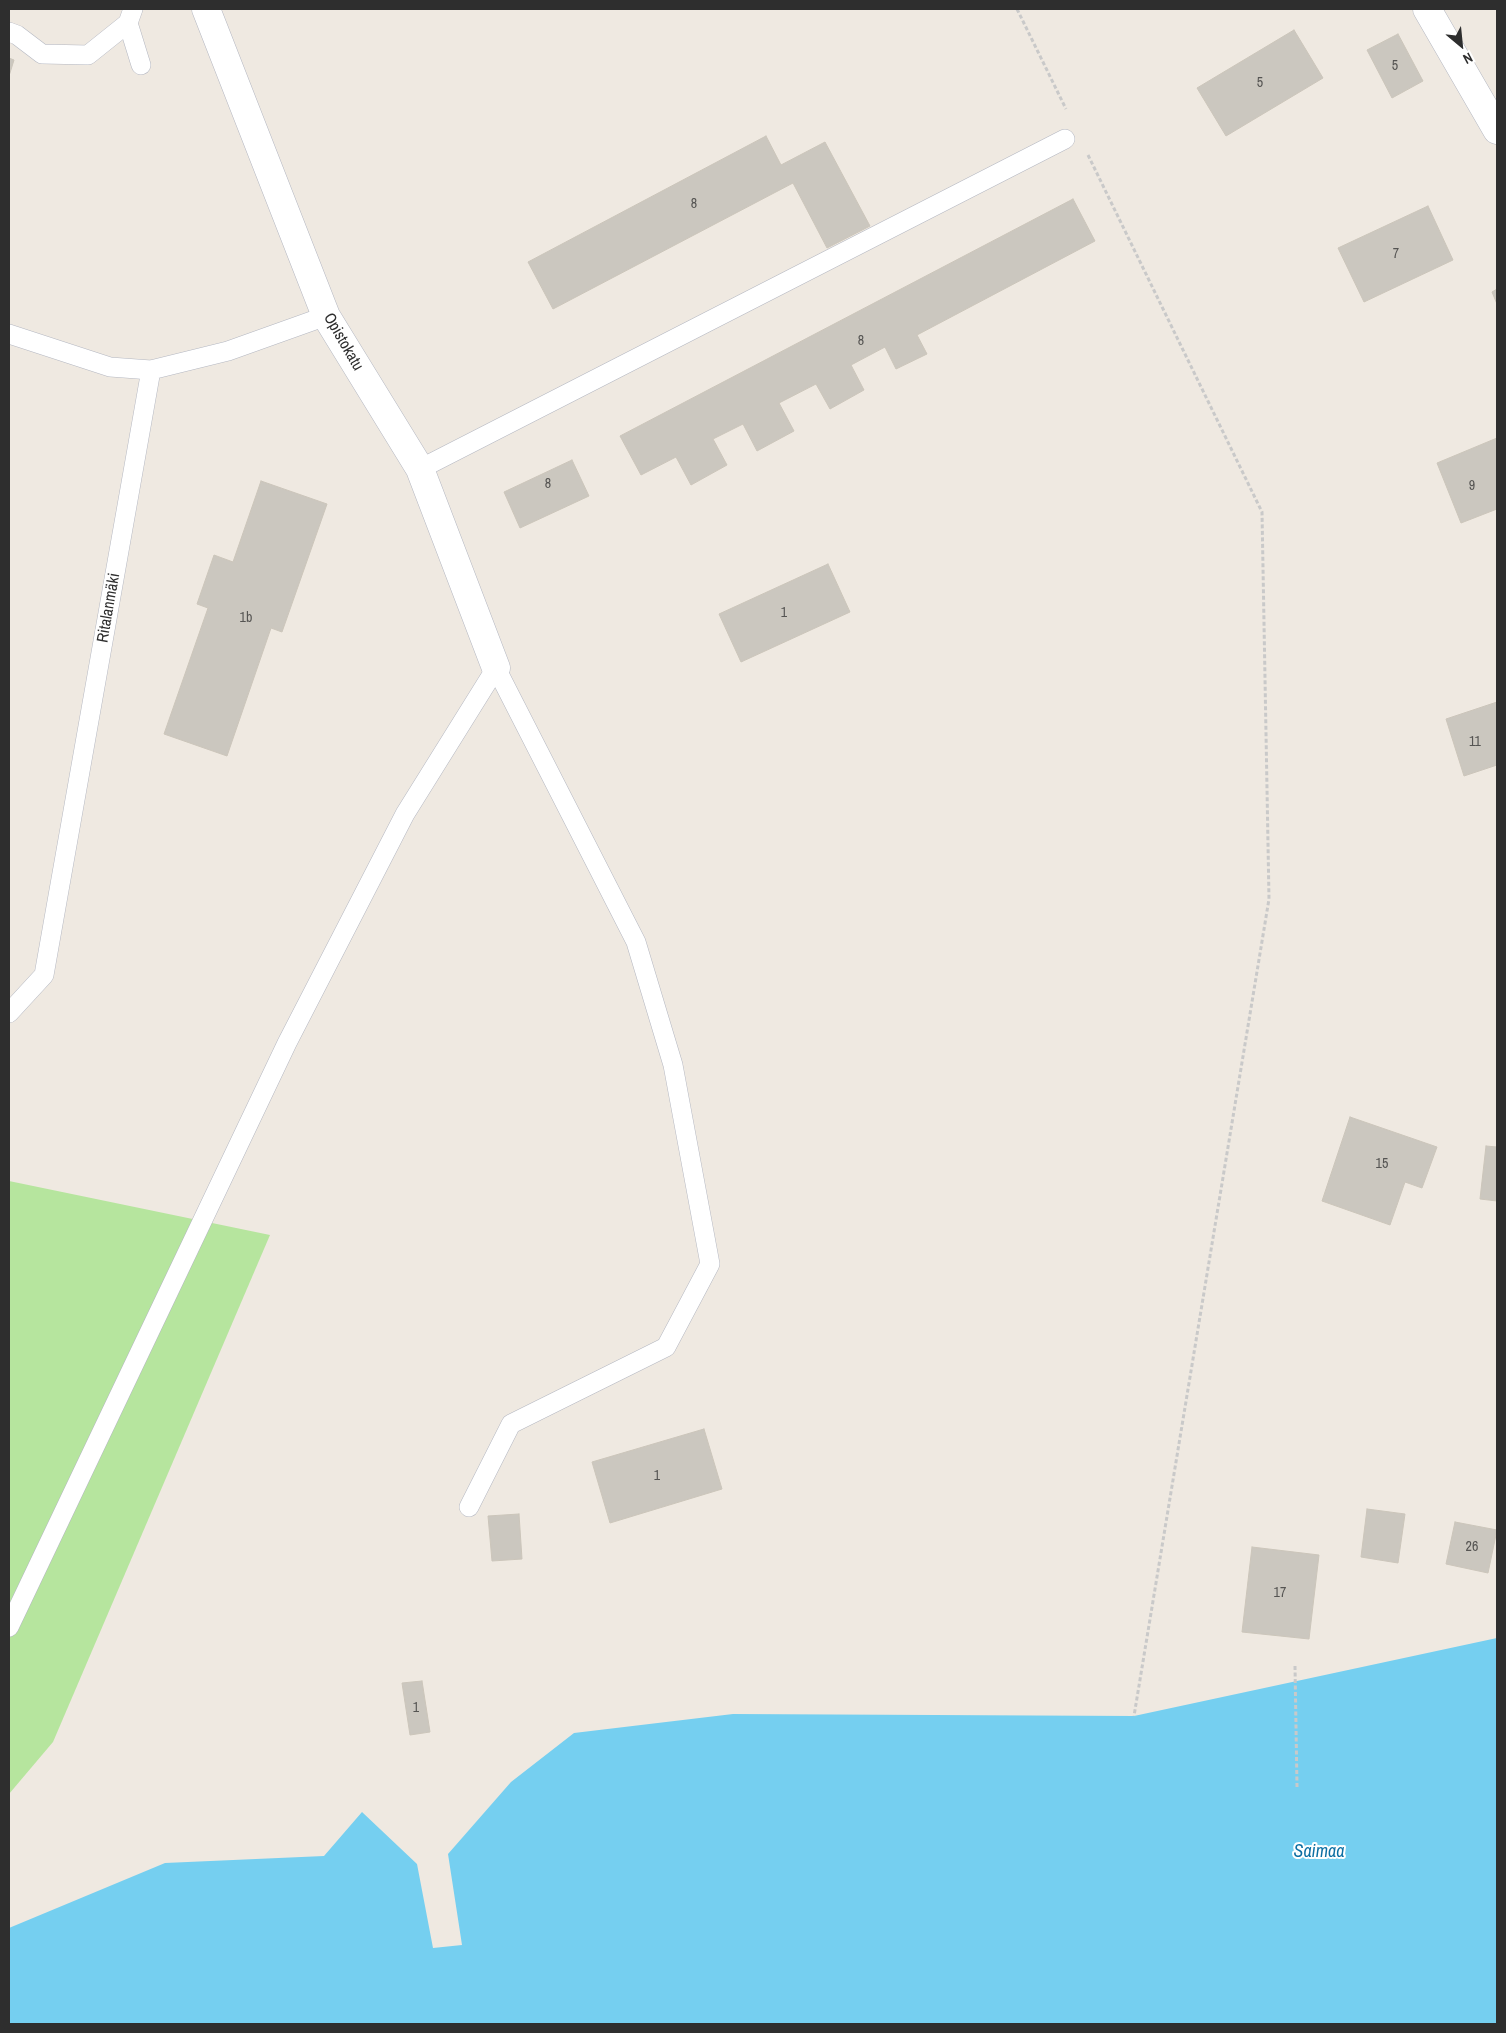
<!DOCTYPE html>
<meta charset="utf-8">
<style>
body{margin:0}
#map{position:relative;width:1506px;height:2033px;overflow:hidden;background:#efe9e1;font-family:"Archivo Narrow",sans-serif}
canvas{display:block}
.frame{position:absolute;inset:0;border:10px solid #2e2e2e;pointer-events:none}
.north{position:absolute;left:1436px;top:20px;width:50px;height:50px;-webkit-text-stroke:4px #fff;paint-order:stroke;rotate:152deg;font-size:14px;font-weight:700;line-height:20px;text-align:center;color:#2e2e2e}
.north::after{content:'';display:block;margin:auto;width:18px;height:22px;background:#2e2e2e;clip-path:polygon(50% 0,100% 100%,50% 72%,0 100%)}
</style>
<div id="map">
<canvas width="1506" height="2033"></canvas>
<div class="frame"></div>
<div class="north">N</div>
</div>
<script>
const context = document.querySelector('canvas').getContext('2d');
context.lineJoin = 'round';
function paint(path, color) { context.fillStyle = color; context.fill(path, 'evenodd'); }
const toPath = rows => new Path2D(rows.map(r => 'M' + r).join(''));
function strokePath(path, color, width, dash) { context.strokeStyle = color; context.lineWidth = width; context.lineCap = dash ? 'butt' : 'round'; context.setLineDash(dash || []); context.stroke(path); }
function drawText(font, color, halo, rows, align = 'center') {
  context.font = font + ' "Archivo Narrow",sans-serif'; context.lineWidth = 4; context.setLineDash([]); context.textBaseline = 'middle'; context.strokeStyle = halo; context.fillStyle = color; for (const [text, x, y, turn = 0] of rows) {
    context.save(); context.translate(x, y); context.rotate((+turn || 0) * Math.PI / 180); context.textAlign = isNaN(turn) ? turn : align; if (halo) context.strokeText(text, 0, 0); context.fillText(text, 0, 0); context.restore();
  }
}
const green = toPath([
 [9,1181,270,1235,53,1742,9,1794]
]);
const water = toPath([
 [1497,1638,1497,2024,9,2024,9,1928,165,1863,324,1856,362,1812,417,1864,433,1948,462,1945,448,1854,511,1782,574,1733,733,1714,1134,1716]
]);
const building = toPath([
 [1294,30,1323,78,1226,136,1197,88,1294,30],
 [1398,34,1423,81,1392,98,1367,50,1398,34],
 [9,58,14,60,9,76,9,58],
 [766,136,781,165,825,142,870,226,827,248,793,183,553,309,528,262,766,136],
 [1073,199,1095,241,917,335,927,354,896,369,885,347,851,365,864,390,830,409,816,384,779,403,794,431,757,451,743,424,713,439,727,465,691,485,676,457,641,475,620,436,1073,199],
 [1428,206,1453,260,1364,302,1338,248,1428,206],
 [1497,289,1497,304,1492,292,1497,289],
 [1497,438,1497,509,1461,523,1437,463,1497,438],
 [572,460,589,496,520,528,504,492,572,460],
 [261,481,327,504,282,632,271,628,227,756,164,734,208,608,197,604,214,555,233,562,261,481],
 [828,564,850,612,741,662,719,614,828,564],
 [1497,702,1497,765,1464,776,1446,719,1497,702],
 [1350,1117,1437,1147,1422,1188,1405,1182,1390,1225,1322,1201,1350,1117],
 [1486,1146,1497,1147,1497,1201,1480,1199,1486,1146],
 [704,1429,722,1489,610,1523,592,1462,704,1429],
 [1367,1509,1405,1514,1398,1563,1361,1557,1367,1509],
 [519,1514,522,1559,492,1561,488,1516,519,1514],
 [1455,1522,1497,1530,1488,1573,1446,1564,1455,1522],
 [1252,1547,1319,1555,1309,1639,1242,1632,1252,1547],
 [422,1681,430,1732,410,1735,402,1683,422,1681]
]);
const path = toPath([
 [1017,9,1066,109],
 [1088,155,1262,512,1269,899,1134,1716],
 [1295,1666,1297,1787]
]);
const service = toPath([
 [133,9,128,23,141,65],
 [9,32,17,35,42,54,88,55,128,23],
 [9,334,110,367,151,370,228,351,326,316],
 [420,469,1065,139],
 [9,1013,44,975,151,370],
 [469,1507,511,1424,666,1347,710,1264,673,1065,636,942,496,668],
 [9,1627,287,1043,405,814,496,668]
]);
const minor = toPath([
 [206,9,326,316,420,469,496,668],
 [1427,9,1497,130]
]);
const numberNames = [
 ["5",1395,66],
 ["5",1260,83],
 ["8",694,204],
 ["7",1396,254],
 ["8",861,341],
 ["8",548,484],
 ["9",1472,486],
 ["1",784,613],
 ["1b",246,618],
 ["11",1475,742],
 ["15",1382,1164],
 ["1",657,1476],
 ["26",1472,1547],
 ["17",1280,1593],
 ["1",416,1708]
];
const streetNames = [
 ["Opistokatu",343,342,60],
 ["Ritalanmäki",109,608,-80]
];
const waterNames = [
 ["Saimaa",1319,1852]
];
paint(green, '#b6e59e');
paint(water, '#75cff0');
paint(building, '#cbc7bf');
strokePath(building, '#cbc5ba', 1);
strokePath(service, '#b4b7c1', 20);
strokePath(minor, '#b4b7c1', 29);
strokePath(path, '#c9c9c9', 3, [4, 2.5]);
strokePath(service, '#fff', 19);
strokePath(minor, '#fff', 28);
drawText('14px', '#555452', null, numberNames);
drawText('16px', '#2e2e2e', '#fff', streetNames);
drawText('italic 18px', '#0d6fa3', '#fff', waterNames);
</script>
